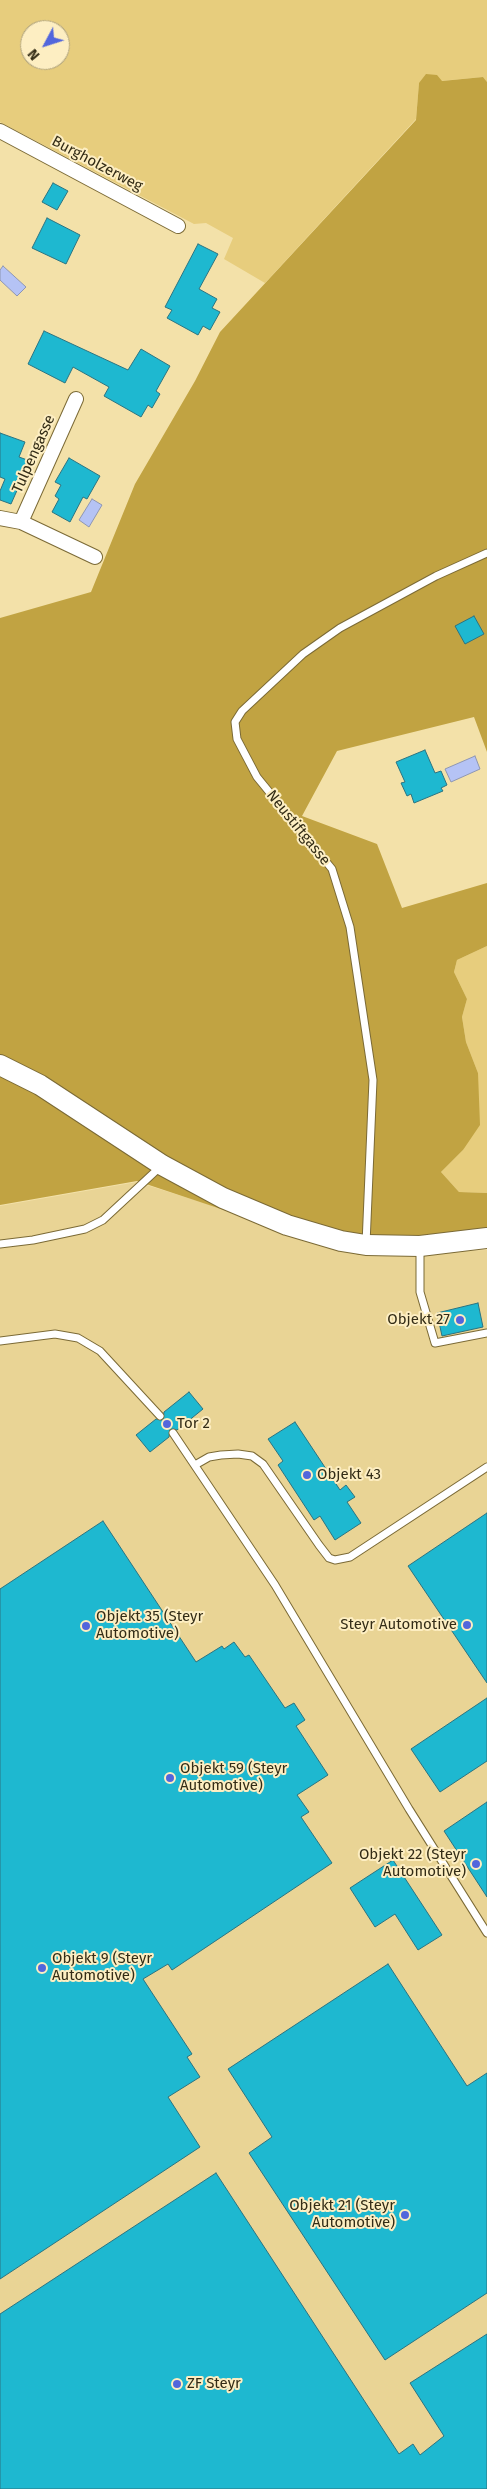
<!DOCTYPE html>
<style>
body{margin:0}
#map{position:relative;width:487px;height:2489px;overflow:hidden;background:#f3e1a9;font-family:"Fira Sans",sans-serif}
canvas{display:block}
.north{position:absolute;left:20px;top:20px;width:50px;height:50px;box-sizing:border-box;background:#fdeec2;border:1px solid #aca07d;border-radius:50%;rotate:230deg;font-size:14px;font-weight:700;line-height:20px;text-align:center;color:#332c16}
.north::after{content:'';display:block;margin:auto;width:18px;height:22px;background:#5266dc;clip-path:polygon(50% 0,100% 100%,50% 72%,0 100%)}
</style>
<div id="map">
<canvas width="487" height="2489"></canvas>
<div class="north">N</div>
</div>
<script>
const context = document.querySelector('canvas').getContext('2d');
context.lineJoin = 'round';
function paint(path, color) { context.fillStyle = color; context.fill(path, 'evenodd'); }
const toPath = rows => new Path2D(rows.map(r => 'M' + r).join(''));
function strokePath(path, color, width, dash) { context.strokeStyle = color; context.lineWidth = width; context.lineCap = dash ? 'butt' : 'round'; context.setLineDash(dash || []); context.stroke(path); }
function drawText(font, color, halo, rows, align = 'center') {
  context.font = font + ' "Fira Sans",sans-serif'; context.lineWidth = 4; context.setLineDash([]); context.textBaseline = 'middle'; context.strokeStyle = halo; context.fillStyle = color; for (const [text, x, y, turn = 0] of rows) {
    context.save(); context.translate(x, y); context.rotate((+turn || 0) * Math.PI / 180); context.textAlign = isNaN(turn) ? turn : align; if (halo) context.strokeText(text, 0, 0); context.fillText(text, 0, 0); context.restore();
  }
}
const built = toPath([
 [137,1182,370,1255,487,1250,487,2489,0,2489,0,1206]
]);
const green = toPath([
 [0,0,487,0,487,82,483,77,419,83,416,119,265,283,224,259,233,238,206,223,194,224,0,122],
 [30,30,60,30,60,60,30,60],
 [487,946,487,1193,459,1192,441,1172,463,1150,478,1073,466,1042,462,1017,467,999,454,972,457,960]
]);
const forest = toPath([
 [426,74,437,75,442,81,483,77,487,82,487,752,474,717,337,751,302,816,377,844,402,908,487,883,487,946,457,960,454,972,467,999,462,1017,466,1042,478,1073,480,1125,463,1150,441,1172,459,1192,487,1193,487,1245,359,1255,137,1181,0,1205,0,618,91,592,135,484,195,381,220,332,416,120,419,83]
]);
const water = toPath([
 [3,266,26,287,17,296,0,280,0,270,3,266],
 [92,499,102,505,89,527,79,520,92,499],
 [475,756,480,769,451,782,445,769,475,756]
]);
const building = toPath([
 [53,183,68,191,57,210,42,202,53,183],
 [47,218,80,235,66,264,32,248,47,218],
 [198,244,218,254,199,289,217,299,212,308,220,312,210,330,203,326,198,335,167,318,172,310,165,307,198,244],
 [44,331,128,370,141,349,170,366,156,391,160,394,152,408,148,405,141,417,104,396,109,387,73,367,65,383,28,364,44,331],
 [0,433,25,442,19,457,30,461,11,504,0,500,0,491,5,479,0,477,0,433],
 [69,458,100,476,87,499,83,497,70,522,52,512,59,499,55,496,61,485,55,482,69,458],
 [474,616,484,634,465,644,455,626,474,616],
 [425,750,435,773,441,771,447,785,441,788,443,791,414,803,411,794,407,796,401,783,405,782,396,762,425,750],
 [478,1303,483,1327,442,1336,437,1313,478,1303],
 [189,1392,203,1409,177,1430,170,1429,169,1437,150,1452,136,1435,156,1419,163,1420,164,1412,189,1392],
 [295,1422,340,1490,346,1485,355,1497,347,1502,361,1523,335,1540,320,1516,314,1520,278,1465,283,1461,268,1439,295,1422],
 [487,1513,487,1683,408,1566,487,1513],
 [103,1521,196,1662,222,1646,224,1649,234,1642,245,1657,249,1655,285,1708,294,1703,305,1720,296,1726,328,1775,297,1795,309,1812,301,1817,332,1863,172,1970,168,1964,143,1979,192,2054,187,2057,200,2077,168,2097,200,2147,0,2279,0,1589,103,1521],
 [487,1698,487,1761,440,1792,411,1749,487,1698],
 [487,1802,487,1897,444,1831,487,1802],
 [393,1860,442,1935,418,1950,395,1914,375,1927,350,1888,393,1860],
 [388,1964,467,2086,487,2073,487,2293,385,2360,249,2153,272,2137,228,2069,388,1964],
 [216,2173,399,2454,413,2444,420,2455,444,2436,410,2383,487,2334,487,2489,0,2489,0,2314,216,2173]
]);
const lane = toPath([
 [0,1244,33,1240,85,1229,103,1220,160,1167],
 [366,1244,373,1080,350,927,332,869,257,777,237,739,235,722,242,711,303,654,340,628,436,576,487,553],
 [420,1249,420,1292,435,1343,487,1333],
 [0,1341,55,1334,78,1338,100,1351,160,1416],
 [173,1433,275,1585,409,1809,487,1933],
 [195,1465,209,1457,221,1455,238,1454,252,1456,263,1464,319,1545,329,1558,335,1560,350,1557,487,1467]
]);
const street = toPath([
 [0,131,178,226],
 [0,518,21,522,95,557],
 [21,522,76,399]
]);
const secondary = toPath([
 [0,1065,40,1085,162,1165,223,1198,287,1225,341,1241,366,1245,420,1246,487,1238]
]);
const markers = [
 [460,1320,5,"#5266dc"],
 [167,1424,5,"#5266dc"],
 [307,1475,5,"#5266dc"],
 [467,1625,5,"#5266dc"],
 [86,1626,5,"#5266dc"],
 [170,1778,5,"#5266dc"],
 [476,1864,5,"#5266dc"],
 [42,1968,5,"#5266dc"],
 [405,2215,5,"#5266dc"],
 [177,2384,5,"#5266dc"]
];
const streetNames = [
 ["Burgholzerweg",97,164,28],
 ["Tulpengasse",34,454,-66],
 ["Neustiftgasse",298,828,51]
];
const poiNames = [
 ["Objekt 27",450,1320,"right"],
 ["Tor 2",177,1424],
 ["Objekt 43",317,1475],
 ["Objekt 35 (Steyr",96,1617],
 ["Automotive)",96,1634],
 ["Steyr Automotive",457,1625,"right"],
 ["Objekt 59 (Steyr",180,1769],
 ["Automotive)",180,1786],
 ["Objekt 22 (Steyr",466,1855,"right"],
 ["Automotive)",466,1872,"right"],
 ["Objekt 9 (Steyr",52,1959],
 ["Automotive)",52,1976],
 ["Objekt 21 (Steyr",395,2206,"right"],
 ["Automotive)",395,2223,"right"],
 ["ZF Steyr",187,2384]
];
paint(built, '#e9d495');
paint(green, '#e7cd7d');
paint(forest, '#c1a342');
paint(water, '#b5c3f5');
strokePath(water, '#8e96b2', 1);
paint(building, '#1eb8d0');
strokePath(building, '#2b7482', 1);
strokePath(lane, '#7b6a36', 9);
strokePath(street, '#7b6a36', 16);
strokePath(secondary, '#7b6a36', 22);
strokePath(lane, '#fff', 7);
strokePath(street, '#fff', 14);
strokePath(secondary, '#fff', 20);
for (const [x, y, r, color] of markers) { const dot = new Path2D(); dot.arc(x, y, r, 0, 2 * Math.PI); context.fillStyle = color; context.fill(dot); strokePath(dot, '#fdeec2', 2); }
drawText('15px', '#332c16', '#fdeec2', streetNames);
drawText('15px', '#332c16', '#fdeec2', poiNames, 'left');
</script>
